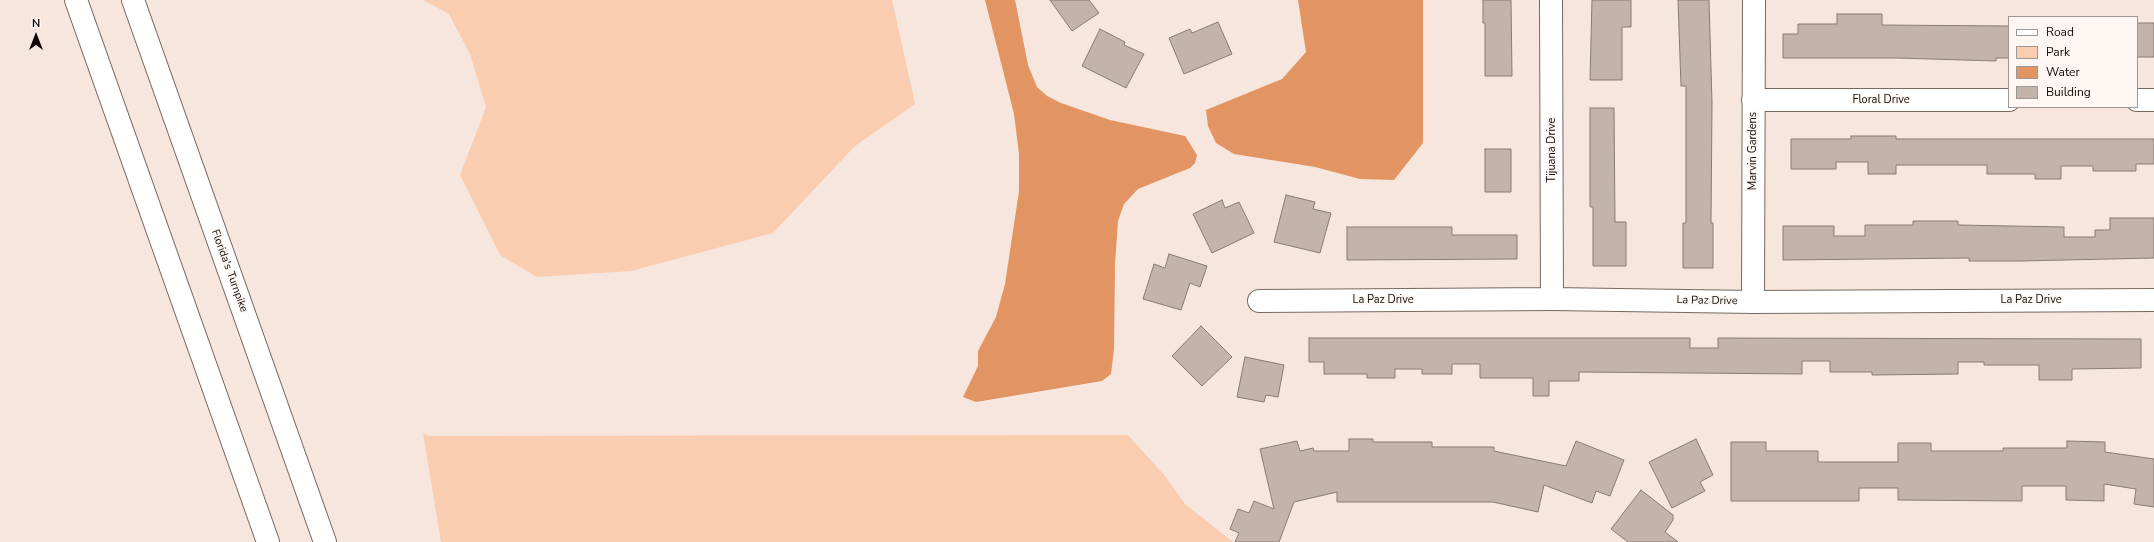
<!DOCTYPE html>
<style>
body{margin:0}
#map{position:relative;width:2154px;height:542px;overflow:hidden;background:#f7e6dd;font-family:"Nunito Sans",sans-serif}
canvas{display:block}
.legend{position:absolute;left:2008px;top:16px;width:130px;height:92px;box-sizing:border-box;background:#fdf6f2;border:1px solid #9e9894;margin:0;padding:5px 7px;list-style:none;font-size:12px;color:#100b08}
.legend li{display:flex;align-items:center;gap:8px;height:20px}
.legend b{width:20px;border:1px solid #9e9894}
.north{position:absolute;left:16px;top:16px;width:40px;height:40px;-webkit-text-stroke:3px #fdf6f2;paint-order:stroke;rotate:0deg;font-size:11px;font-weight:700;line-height:16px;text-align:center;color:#100b08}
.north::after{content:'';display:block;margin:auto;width:14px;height:18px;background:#100b08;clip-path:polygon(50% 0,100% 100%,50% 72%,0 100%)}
</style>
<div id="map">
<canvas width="2154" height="542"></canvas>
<ul class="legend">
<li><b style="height:5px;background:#fff"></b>Road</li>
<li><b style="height:11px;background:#faccb0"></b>Park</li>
<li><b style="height:11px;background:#e29462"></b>Water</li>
<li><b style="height:11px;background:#c3b3aa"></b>Building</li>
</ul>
<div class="north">N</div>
</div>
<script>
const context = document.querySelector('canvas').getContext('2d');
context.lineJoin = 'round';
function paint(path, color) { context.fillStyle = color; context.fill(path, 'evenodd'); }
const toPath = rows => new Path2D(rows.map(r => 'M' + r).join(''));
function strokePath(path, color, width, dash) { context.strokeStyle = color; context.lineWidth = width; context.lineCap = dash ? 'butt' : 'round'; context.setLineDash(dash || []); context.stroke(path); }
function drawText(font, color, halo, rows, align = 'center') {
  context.font = font + ' "Nunito Sans",sans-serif'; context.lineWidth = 3; context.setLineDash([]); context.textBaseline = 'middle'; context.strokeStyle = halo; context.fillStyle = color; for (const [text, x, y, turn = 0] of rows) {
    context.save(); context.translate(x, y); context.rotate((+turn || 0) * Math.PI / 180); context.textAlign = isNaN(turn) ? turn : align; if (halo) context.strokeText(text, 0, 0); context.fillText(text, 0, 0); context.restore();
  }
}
const green = toPath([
 [423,0,892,0,915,104,855,146,773,233,631,271,537,277,500,255,460,175,486,107,470,54,449,14],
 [423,433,429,436,1128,435,1165,476,1185,504,1233,542,441,542]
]);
const water = toPath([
 [985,0,1015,0,1028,65,1037,87,1047,96,1061,103,1110,120,1185,136,1197,155,1195,163,1190,168,1138,189,1124,204,1118,221,1115,264,1114,349,1111,374,1102,381,976,402,963,397,978,366,978,351,996,317,1005,284,1019,191,1019,154,1014,114],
 [1298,0,1423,0,1423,143,1394,180,1360,179,1315,167,1234,154,1216,143,1208,126,1206,110,1282,79,1306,52]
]);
const building = toPath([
 [1050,0,1089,0,1099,13,1072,31,1050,0],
 [1483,0,1511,0,1512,76,1485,76,1485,23,1483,23,1483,0],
 [1592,0,1631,0,1631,27,1622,27,1622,80,1590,80,1592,0],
 [1678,0,1709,0,1712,103,1711,223,1713,223,1713,268,1683,268,1683,223,1686,223,1686,86,1681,86,1678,0],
 [1837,14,1882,14,1882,25,2009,26,2009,58,1996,58,1996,61,1897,58,1783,58,1783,34,1798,34,1798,24,1837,24,1837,14],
 [1218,22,1232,54,1184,74,1169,38,1190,29,1192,33,1218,22],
 [2137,23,2154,23,2154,57,2137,57,2137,23],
 [1100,29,1125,42,1124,45,1144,54,1126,88,1082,66,1100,29],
 [1590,108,1614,108,1615,222,1626,222,1626,266,1593,266,1593,207,1590,207,1590,108],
 [1851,136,1896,136,1896,139,2154,139,2154,164,2136,164,2136,171,2093,171,2093,166,2061,166,2061,179,2035,179,2035,174,1987,174,1987,165,1896,165,1896,174,1868,174,1868,162,1836,162,1836,169,1791,169,1791,139,1851,139,1851,136],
 [1485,149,1511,149,1511,192,1485,192,1485,149],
 [1286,195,1315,202,1313,209,1331,213,1320,253,1274,242,1286,195],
 [1222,200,1225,208,1239,202,1254,233,1212,253,1193,214,1222,200],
 [2110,218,2154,218,2154,258,2020,261,1969,261,1969,258,1783,260,1783,226,1834,226,1834,236,1865,236,1865,225,1913,225,1913,221,1958,221,1958,225,2064,227,2064,237,2095,237,2095,230,2110,230,2110,218],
 [1347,227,1452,227,1452,235,1517,235,1517,259,1347,260,1347,227],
 [1169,254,1207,266,1200,287,1190,283,1181,310,1143,299,1154,264,1165,268,1169,254],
 [1201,326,1232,357,1202,386,1172,356,1201,326],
 [1309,338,1690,338,1690,348,1718,348,1718,338,2141,339,2141,368,2072,369,2072,380,2039,380,2039,365,1984,365,1984,362,1958,362,1958,374,1872,375,1872,372,1830,372,1830,361,1802,361,1802,374,1579,372,1579,381,1549,381,1549,396,1533,396,1533,378,1480,378,1480,364,1452,364,1452,374,1422,374,1422,369,1395,369,1395,378,1367,378,1367,374,1324,374,1324,362,1309,362,1309,338],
 [1245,357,1284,365,1278,397,1266,395,1264,402,1237,397,1245,357],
 [1349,439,1373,439,1373,442,1432,442,1432,447,1494,447,1494,451,1566,466,1576,441,1624,460,1610,496,1596,491,1592,503,1544,485,1538,512,1493,502,1337,502,1337,492,1294,502,1279,542,1235,542,1239,533,1230,529,1238,509,1249,513,1254,501,1274,509,1260,449,1297,441,1300,451,1313,448,1314,451,1349,451,1349,439],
 [1696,439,1713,475,1700,482,1705,491,1672,508,1649,462,1696,439],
 [2067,441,2105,442,2105,452,2154,459,2154,507,2134,504,2136,489,2104,484,2104,501,2066,500,2066,486,2022,486,2022,501,1898,500,1898,488,1859,488,1859,501,1731,501,1731,442,1766,442,1766,451,1818,451,1818,462,1898,462,1898,443,1931,443,1931,451,2003,451,2003,448,2067,448,2067,441],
 [1641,490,1673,515,1673,520,1665,532,1678,542,1628,542,1611,529,1641,490]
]);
const minor = toPath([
 [1551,0,1552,299],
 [1753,100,2009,100],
 [2137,100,2154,100],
 [1259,301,1552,299,1753,302,2154,300],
 [1753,302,1754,0]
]);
const highway = toPath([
 [76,0,268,542],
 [133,0,325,542]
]);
const streetNames = [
 ["Floral Drive",1881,100],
 ["Tijuana Drive",1552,150,-90],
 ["Marvin Gardens",1753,151,-90],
 ["Florida's Turnpike",229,271,70],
 ["La Paz Drive",1383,300],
 ["La Paz Drive",2031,300],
 ["La Paz Drive",1707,301,1]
];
paint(green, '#faccb0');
paint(water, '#e29462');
paint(building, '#c3b3aa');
strokePath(building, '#8a7b72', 1);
strokePath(minor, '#776860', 24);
strokePath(highway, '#776860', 24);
strokePath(minor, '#fff', 22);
strokePath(highway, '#fff', 22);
drawText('11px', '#100b08', '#fdf6f2', streetNames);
</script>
